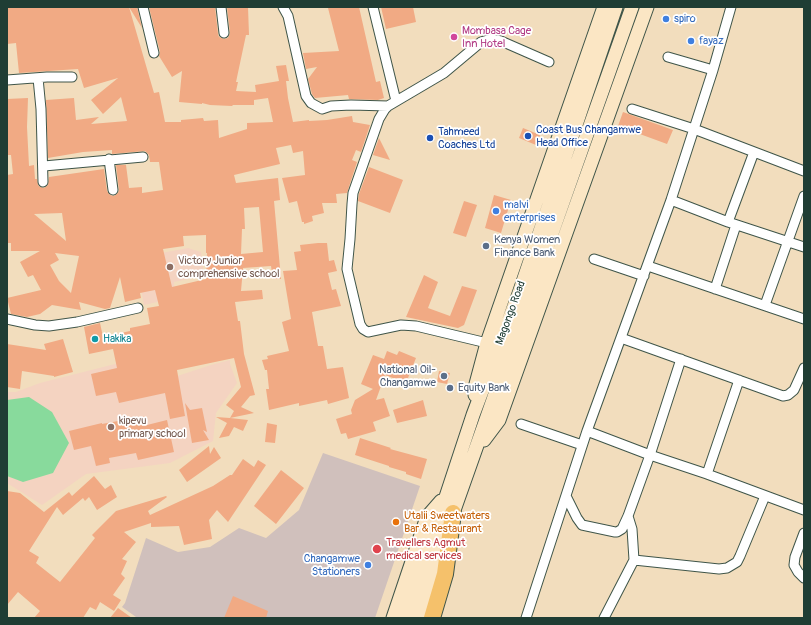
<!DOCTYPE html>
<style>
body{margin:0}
#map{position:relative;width:811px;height:625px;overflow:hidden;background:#f2ddbd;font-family:Pangolin,sans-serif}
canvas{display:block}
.frame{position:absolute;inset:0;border:8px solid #1f3d34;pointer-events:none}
</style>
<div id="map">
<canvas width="811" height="625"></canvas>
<div class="frame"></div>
</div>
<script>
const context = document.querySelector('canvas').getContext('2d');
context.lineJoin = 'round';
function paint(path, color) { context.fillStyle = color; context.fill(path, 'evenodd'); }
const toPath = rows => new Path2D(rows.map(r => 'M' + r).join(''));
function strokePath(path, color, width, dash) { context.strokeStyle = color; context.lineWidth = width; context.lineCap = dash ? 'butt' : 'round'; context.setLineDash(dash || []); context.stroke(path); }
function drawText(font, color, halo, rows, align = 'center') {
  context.font = font + ' Pangolin,sans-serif'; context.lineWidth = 3.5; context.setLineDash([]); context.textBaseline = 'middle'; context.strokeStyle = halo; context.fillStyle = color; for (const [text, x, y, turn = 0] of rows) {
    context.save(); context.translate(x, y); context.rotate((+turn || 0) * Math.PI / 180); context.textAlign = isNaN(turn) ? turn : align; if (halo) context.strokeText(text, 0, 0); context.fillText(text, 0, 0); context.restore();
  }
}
const built = toPath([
 [188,248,201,252,204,276,174,282,175,298,144,305,135,258],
 [230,360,230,364,237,383,216,413,213,441,170,463,86,474,42,505,7,483,7,392,16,392,40,383,119,363,162,381,211,365]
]);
const industrial = toPath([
 [323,453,420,486,375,618,136,618,136,617,122,607,125,603,146,538,178,552,210,547,239,528,266,538,299,510]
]);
const green = toPath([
 [29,397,52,412,69,443,53,473,23,482,7,476,7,400]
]);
const building = toPath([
 [7,7,137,7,142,28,129,7,154,93,159,92,165,122,181,122,181,120,203,118,204,121,218,120,219,138,247,129,247,123,273,122,268,98,254,100,254,105,233,105,232,106,210,105,202,103,202,104,179,102,182,71,172,77,159,56,160,52,149,7,215,7,218,34,219,37,224,39,228,38,230,33,227,7,248,7,249,35,246,35,236,82,238,82,236,91,256,92,255,85,279,81,276,66,286,65,289,81,286,81,288,98,293,122,309,120,309,121,327,120,352,116,353,122,370,125,361,152,356,150,352,160,357,162,347,193,336,194,337,203,322,203,324,213,312,216,313,221,304,224,304,222,302,222,297,201,289,203,282,178,305,175,303,151,293,153,291,145,276,148,280,164,234,175,236,183,278,178,280,200,274,201,281,279,273,279,271,266,243,268,241,291,262,290,263,299,235,302,238,321,240,321,244,354,255,395,250,396,241,407,254,413,230,418,248,420,243,431,234,427,229,436,219,438,227,423,216,417,230,418,234,411,226,405,241,387,234,358,177,370,185,416,170,419,165,393,119,403,116,392,96,396,91,374,117,368,113,349,89,354,84,327,100,323,103,337,130,331,130,328,150,324,147,308,159,306,155,290,140,293,141,298,125,302,120,277,110,308,105,309,79,302,81,310,52,305,40,314,27,317,11,314,7,298,41,290,33,275,28,277,20,262,40,251,11,251,11,243,7,243,7,175,13,174,11,155,7,155,7,99,28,98,27,127,29,166,34,165,35,179,37,179,38,185,40,187,44,188,48,185,49,177,104,169,107,191,110,195,114,196,118,193,119,190,116,165,126,165,129,188,142,187,142,193,163,190,159,162,150,162,149,155,145,151,112,154,112,150,83,152,48,158,46,100,74,98,76,120,99,117,91,124,127,121,121,97,103,114,91,100,118,78,84,88,78,69,19,73,16,43,7,44],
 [259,207,263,252,241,254,242,229,245,229,244,208],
 [62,213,66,241,34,214],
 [206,235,206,253,207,253,206,279,172,287,163,249,184,246,183,236],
 [55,253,79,256,71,293,59,281,50,265,59,260],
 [334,7,359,7,376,82,380,81,384,98,378,100,349,99,348,95,315,98,312,94,308,79,317,67,306,69,303,53,339,51,328,8],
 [381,7,413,7,416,22,386,29],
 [623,112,673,130,667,144,618,126],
 [523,128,540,135,536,145,519,138],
 [379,138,390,160,373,155],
 [369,167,403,180,390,213,358,201,359,194],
 [494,195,511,200,501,233,485,228],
 [464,201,477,205,466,237,453,233],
 [318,243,327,243,329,261,334,260,337,271,328,273,332,290,336,289,341,306,312,312,318,346,323,346,327,369,343,367,349,398,328,404,327,400,299,406,299,403,269,410,266,389,269,389,267,370,265,370,262,360,268,359,267,356,289,351,282,322,291,319,283,271,297,270,294,252,301,251,300,245],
 [424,275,438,282,428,308,450,316,462,286,477,290,464,325,458,328,406,317],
 [63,339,73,372,54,377,54,376,22,371,20,389,7,387,7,344,46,350,44,344],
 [387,351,397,355,399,351,416,358,406,383,385,375,376,400,384,398,390,416,373,422,376,431,348,439,346,433,341,434,336,419,352,414,351,410,355,400,373,389,361,384,373,355,384,359],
 [439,371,450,373,447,384,437,382],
 [423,400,427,416,397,423,393,410],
 [185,403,190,410,202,408,207,432,203,430,209,440,192,443],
 [145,416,147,425,167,420,174,452,138,460,136,453,109,458,110,463,96,466,91,446,74,450,69,431,102,423,102,424],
 [267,423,277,425,275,443,265,442],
 [360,438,391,448,390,449,427,459,421,479,406,474,406,472,389,467,389,466,355,455],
 [209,446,210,454,214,447,221,458,187,482,179,470],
 [243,459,254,467,258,460,266,465,228,522,217,510,209,520,212,539,184,545,179,526,151,527,151,523,124,532,136,542,122,559,127,561,121,574,125,578,113,595,121,600,114,611,100,602,96,610,90,607,83,618,34,618,40,611,18,592,7,605,7,491,20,493,44,512,69,492,72,496,94,476,105,489,111,485,117,497,97,510,89,497,85,501,83,498,63,515,57,507,29,551,39,557,36,563,60,582,95,538,92,535,116,511,166,496,167,497,148,511,150,515,213,486,230,475,232,475],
 [281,470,304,488,276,524,254,506],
 [233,596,268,611,266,618,224,618],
 [118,608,132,618,110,618]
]);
const minor = toPath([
 [143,7,154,53],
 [221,7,224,33],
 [283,7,288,16,306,96,311,103,322,109,331,106,351,105,388,106,444,73,481,42,491,39,501,41,549,62],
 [373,7,396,101],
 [668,57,713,70],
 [38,78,41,109,43,182],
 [7,80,47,77,72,77],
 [388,106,385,109,379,119,353,193,352,204,350,239,347,269,360,324,363,329,368,332,401,325,416,326,487,343],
 [632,109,694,129,804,171],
 [109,159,113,190],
 [44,166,143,157],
 [671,200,728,222,804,247],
 [728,222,754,152],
 [594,259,644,276],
 [648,266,804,319],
 [715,289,736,225],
 [765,305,804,196],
 [7,319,35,325,49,326,77,322,138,308],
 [621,338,783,396,788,395,794,390,804,368],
 [521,424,582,445],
 [587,431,650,455,707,474,804,510],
 [707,474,739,380],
 [566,496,577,518,582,525,615,532,617,532,622,529,628,516,650,455,681,359],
 [804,533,795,557,794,565,798,572,804,578],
 [634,560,719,569,727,568,737,562,740,556,765,496],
 [526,618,587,431,671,200,713,70,731,7],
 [604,618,634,560,632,529,628,516]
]);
const secondary = toPath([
 [475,395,476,384,487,343,604,7],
 [484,440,499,420,647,7],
 [393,618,427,517,441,501],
 [406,618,473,415,519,293,616,7],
 [419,618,453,513,632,7]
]);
const trunk = toPath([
 [432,618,445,574,453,513]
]);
const markers = [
 [666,19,4,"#3f7fe0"],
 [454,37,4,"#d1479c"],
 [691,41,4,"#3f7fe0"],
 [528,136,4,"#1a4fb4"],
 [430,138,4,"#1a4fb4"],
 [496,211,4,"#3f7fe0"],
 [486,246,4,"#5c6f8a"],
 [170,267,4,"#8d6e63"],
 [95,339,4,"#0f9aa8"],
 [444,376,4,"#5c6f8a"],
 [450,388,4,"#5c6f8a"],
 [111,427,4,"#8d6e63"],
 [396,522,4,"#e8710a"],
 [377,549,5,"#e0444e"],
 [368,565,4,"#3f7fe0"]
];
const shopNames = [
 ["spiro",674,19],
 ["fayaz",699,41],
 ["malvi",504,205],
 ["enterprises",504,218],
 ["Changamwe",360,559,"right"],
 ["Stationers",360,572,"right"]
];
const hotelNames = [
 ["Mombasa Cage",462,31],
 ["Inn Hotel",462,44]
];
const transitNames = [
 ["Coast Bus Changamwe",536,130],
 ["Head Office",536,143],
 ["Tahmeed",438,132],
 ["Coaches Ltd",438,145]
];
const serviceNames = [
 ["Kenya Women",494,240],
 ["Finance Bank",494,253],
 ["National Oil-",436,370,"right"],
 ["Changamwe",436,383,"right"],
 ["Equity Bank",458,388]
];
const educationNames = [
 ["Victory Junior",178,261],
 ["comprehensive school",178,274],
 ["kipevu",119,421],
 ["primary school",119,434]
];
const streetNames = [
 ["Magongo Road",511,313,-70]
];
const cultureNames = [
 ["Hakika",103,339]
];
const foodNames = [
 ["Utalii Sweetwaters",404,516],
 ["Bar & Restaurant",404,529]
];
const healthNames = [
 ["Travellers Agmut",386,543],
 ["medical services",386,556]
];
paint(built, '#f4d3c1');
paint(industrial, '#d0c0bc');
paint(green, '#88da9c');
paint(building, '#f1aa84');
strokePath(minor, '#3f5549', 11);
strokePath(secondary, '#3f5549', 15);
strokePath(trunk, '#3f5549', 18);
strokePath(minor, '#fff', 9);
strokePath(secondary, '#fbe6c4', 13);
strokePath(trunk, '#f5c16b', 16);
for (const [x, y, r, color] of markers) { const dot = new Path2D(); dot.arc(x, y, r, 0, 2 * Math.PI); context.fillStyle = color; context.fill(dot); strokePath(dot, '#fff', 1.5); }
drawText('11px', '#366cbe', '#fff', shopNames, 'left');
drawText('11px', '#b23c85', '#fff', hotelNames, 'left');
drawText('11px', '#164399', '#fff', transitNames, 'left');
drawText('11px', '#4e5e75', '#fff', serviceNames, 'left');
drawText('11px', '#785e54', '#fff', educationNames, 'left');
drawText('11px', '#1f3d34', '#fff', streetNames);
drawText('11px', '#0d838f', '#fff', cultureNames, 'left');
drawText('11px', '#c56008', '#fff', foodNames, 'left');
drawText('11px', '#be3a42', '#fff', healthNames, 'left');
</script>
